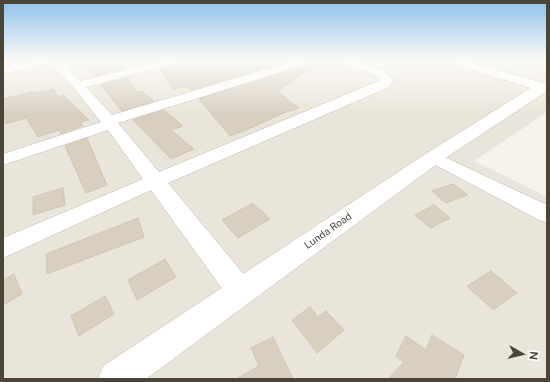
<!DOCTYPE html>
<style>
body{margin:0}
#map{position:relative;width:550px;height:382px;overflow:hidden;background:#f6f3ec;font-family:"Public Sans",sans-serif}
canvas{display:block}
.frame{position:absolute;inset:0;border:4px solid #4b4439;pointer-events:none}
.north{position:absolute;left:502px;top:334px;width:40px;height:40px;-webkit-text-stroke:3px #fff;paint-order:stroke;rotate:98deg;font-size:11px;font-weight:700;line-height:16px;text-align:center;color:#4b4439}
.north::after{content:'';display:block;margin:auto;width:14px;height:18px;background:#4b4439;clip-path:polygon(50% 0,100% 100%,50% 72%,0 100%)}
</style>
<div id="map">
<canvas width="550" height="382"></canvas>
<div class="frame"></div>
<div class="north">N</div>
</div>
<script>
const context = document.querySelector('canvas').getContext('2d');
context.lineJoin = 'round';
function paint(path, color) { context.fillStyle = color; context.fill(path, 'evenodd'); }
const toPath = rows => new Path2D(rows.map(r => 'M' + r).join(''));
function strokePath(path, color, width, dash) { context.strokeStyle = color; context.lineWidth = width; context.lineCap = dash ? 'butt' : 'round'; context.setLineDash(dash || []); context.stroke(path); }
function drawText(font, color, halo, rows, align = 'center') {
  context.font = font + ' "Public Sans",sans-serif'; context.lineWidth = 3; context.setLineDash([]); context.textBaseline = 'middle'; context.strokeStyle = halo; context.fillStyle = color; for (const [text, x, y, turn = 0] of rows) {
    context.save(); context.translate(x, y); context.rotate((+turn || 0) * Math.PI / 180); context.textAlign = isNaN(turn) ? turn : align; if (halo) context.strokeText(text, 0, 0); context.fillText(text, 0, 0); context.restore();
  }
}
const residential = toPath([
 [3,61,547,61,547,112,474,161,547,197,547,379,3,379]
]);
const building = toPath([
 [84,61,118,61,123,69,94,76,84,61],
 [180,61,288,61,191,90,188,86,173,89,160,69,178,64,180,61],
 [312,61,322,61,277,91,299,108,283,113,249,129,230,136,199,99,310,64,312,61],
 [128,78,136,92,141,91,154,101,122,111,101,85,128,78],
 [53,89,59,97,63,95,89,120,81,122,82,126,61,134,59,130,38,137,26,118,6,124,3,111,3,99,34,91,36,93,53,89],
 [164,110,183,126,171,130,194,149,171,159,133,120,164,110],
 [87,138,107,185,86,193,65,146,87,138],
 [453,184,468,195,446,203,432,191,453,184],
 [63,188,65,205,33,215,33,197,63,188],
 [253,203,270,219,238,238,222,220,253,203],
 [434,205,450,218,431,228,415,215,434,205],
 [138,218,144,237,47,274,46,254,138,218],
 [165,259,176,277,137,300,128,280,165,259],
 [491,271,517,293,493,310,467,286,491,271],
 [14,274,22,294,3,305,3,280,14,274],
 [105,296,114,314,79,336,71,316,105,296],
 [310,307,318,317,326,311,344,330,317,353,292,320,310,307],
 [432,335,464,355,455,379,388,379,404,362,396,356,406,336,426,350,432,335],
 [273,337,293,379,236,379,259,366,251,348,273,337]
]);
const minor = toPath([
 [32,61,60,61,81,81,160,61,179,61,178,63,86,87,112,115,294,61,311,61,310,63,118,123,159,172,381,80,376,75,342,63,341,61,357,61,384,71,393,80,389,87,168,183,251,283,255,292,251,301,241,304,231,301,151,190,3,258,3,238,143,179,108,130,3,165,3,154,101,122,74,88,50,63,3,74,3,68,32,61],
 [449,61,466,61,547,84,547,89,542,91,537,90,450,63,449,61],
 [434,152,547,205,547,222,539,220,428,161,425,157,428,153,434,152]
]);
const tertiary = toPath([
 [547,83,547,91,441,161,146,379,98,379,103,366,427,153,537,84,547,83]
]);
const streetNames = [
 ["Lunda Road",328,231,-35]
];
paint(residential, '#eae5da');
paint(building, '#d8cfc1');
strokePath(building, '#d3c7b4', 1);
strokePath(minor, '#c2bbae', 1);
strokePath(tertiary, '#c2bbae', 1);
paint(minor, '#fff');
paint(tertiary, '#fff');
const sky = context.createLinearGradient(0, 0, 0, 115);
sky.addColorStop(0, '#8fc1ec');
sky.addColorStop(0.53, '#fbfaf6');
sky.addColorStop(1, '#fbfaf600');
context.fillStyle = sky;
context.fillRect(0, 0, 550, 115);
drawText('10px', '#4b4439', '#fff', streetNames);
</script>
